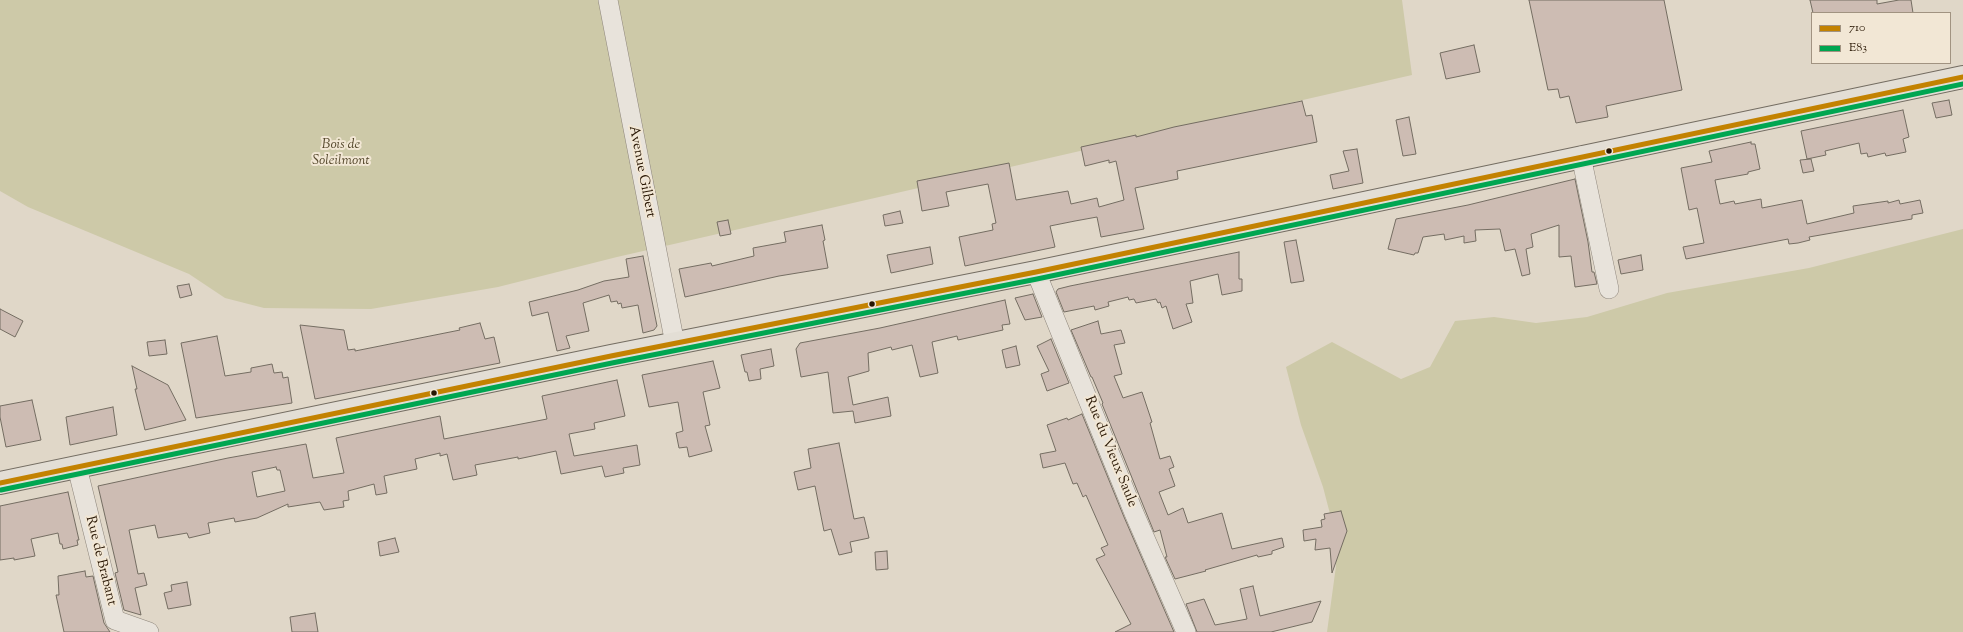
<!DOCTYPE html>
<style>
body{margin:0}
#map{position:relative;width:1963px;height:632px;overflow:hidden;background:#e0d7c8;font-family:"Sorts Mill Goudy",serif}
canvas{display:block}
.legend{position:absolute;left:1811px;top:12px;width:140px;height:52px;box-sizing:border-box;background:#f2e7d5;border:1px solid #a19381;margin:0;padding:5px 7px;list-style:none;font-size:12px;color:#281603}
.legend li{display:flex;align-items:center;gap:8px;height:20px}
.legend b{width:20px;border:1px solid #a19381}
</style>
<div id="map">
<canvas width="1963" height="632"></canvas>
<ul class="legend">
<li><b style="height:5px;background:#c38201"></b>710</li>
<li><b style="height:5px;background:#00a651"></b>E83</li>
</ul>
</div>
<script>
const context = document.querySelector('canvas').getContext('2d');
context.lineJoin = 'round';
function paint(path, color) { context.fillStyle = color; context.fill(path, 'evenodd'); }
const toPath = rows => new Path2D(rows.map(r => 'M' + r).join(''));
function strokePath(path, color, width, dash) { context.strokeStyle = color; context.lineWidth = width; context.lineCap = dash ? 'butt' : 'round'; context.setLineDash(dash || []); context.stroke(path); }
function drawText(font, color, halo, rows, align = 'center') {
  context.font = font + ' "Sorts Mill Goudy",serif'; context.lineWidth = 4; context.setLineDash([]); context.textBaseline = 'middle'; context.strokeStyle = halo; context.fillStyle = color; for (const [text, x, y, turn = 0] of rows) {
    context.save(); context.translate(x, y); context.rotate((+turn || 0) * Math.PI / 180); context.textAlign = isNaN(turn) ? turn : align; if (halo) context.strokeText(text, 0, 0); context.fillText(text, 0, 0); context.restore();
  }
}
const green = toPath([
 [0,0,1402,0,1412,75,617,257,498,287,371,309,264,308,225,298,189,274,28,207,0,191],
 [1963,229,1963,632,1327,632,1336,566,1335,533,1323,487,1301,425,1286,367,1332,342,1401,379,1430,367,1455,321,1494,317,1536,323,1587,317,1667,293,1809,268]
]);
const building = toPath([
 [1529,0,1664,0,1682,90,1606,106,1608,117,1576,123,1569,96,1560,98,1558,89,1548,90,1529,0],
 [1810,0,1877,0,1877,4,1899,0,1911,0,1913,13,1813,13,1810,0],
 [1474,45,1480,72,1446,79,1440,53,1474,45],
 [1949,100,1952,115,1936,118,1932,103,1949,100],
 [1302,101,1306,116,1312,115,1317,142,1177,171,1178,179,1135,188,1144,229,1101,237,1097,217,1075,221,1050,226,1055,247,965,266,959,237,993,230,992,224,996,223,988,184,946,192,949,206,922,211,917,181,1009,163,1016,200,1068,191,1071,204,1097,198,1099,207,1124,200,1116,161,1109,163,1109,160,1085,166,1081,147,1136,135,1136,137,1174,127,1302,101],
 [1903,110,1909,137,1903,139,1906,152,1886,156,1885,153,1868,157,1867,153,1861,154,1859,143,1825,151,1826,155,1807,159,1801,131,1903,110],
 [1409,117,1416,154,1403,156,1396,120,1409,117],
 [1751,142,1751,144,1755,144,1760,169,1748,172,1748,174,1715,180,1720,204,1734,201,1735,204,1761,199,1762,208,1802,200,1807,224,1854,213,1853,206,1888,201,1888,203,1899,200,1900,204,1920,200,1923,213,1912,215,1912,219,1809,237,1810,240,1798,243,1789,244,1788,239,1686,259,1683,247,1704,243,1697,208,1689,210,1681,168,1712,162,1709,151,1751,142],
 [1357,149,1363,183,1333,189,1330,175,1349,171,1343,151,1357,149],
 [1811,159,1814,171,1803,173,1800,160,1811,159],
 [1575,179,1588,242,1592,272,1594,272,1597,284,1575,287,1571,256,1559,257,1559,225,1531,234,1533,247,1526,249,1530,274,1522,276,1515,249,1505,251,1500,229,1475,230,1476,241,1464,243,1464,236,1445,240,1444,234,1423,237,1418,253,1415,253,1414,255,1388,249,1396,219,1468,205,1575,179],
 [900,211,903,223,885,226,883,215,900,211],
 [728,220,731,234,720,236,717,222,728,220],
 [822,225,825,240,823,241,828,268,779,276,685,297,679,269,711,263,712,266,754,256,753,248,786,242,784,232,822,225],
 [1296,240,1304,281,1291,283,1284,242,1296,240],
 [930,247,933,264,891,273,887,255,930,247],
 [1239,252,1239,279,1242,279,1242,291,1222,295,1218,274,1190,281,1193,303,1186,304,1192,322,1173,329,1166,306,1162,308,1160,302,1158,303,1156,299,1136,303,1134,299,1129,300,1128,297,1108,302,1109,306,1095,310,1094,306,1064,312,1056,292,1058,289,1070,286,1239,252],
 [1641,255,1643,270,1621,274,1618,260,1641,255],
 [643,256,657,326,654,330,643,333,638,305,622,308,621,303,618,304,617,301,611,302,609,295,583,303,589,331,566,336,570,348,557,351,548,312,532,316,529,302,578,290,604,281,629,277,626,259,643,256],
 [189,284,192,295,180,298,177,286,189,284],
 [1033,294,1042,317,1025,320,1015,298,1033,294],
 [1005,300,1010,324,1002,325,1003,330,958,340,957,336,932,342,938,373,920,377,912,345,892,350,891,347,868,353,869,371,848,377,853,405,888,397,891,416,855,423,853,411,833,413,828,372,801,377,796,349,800,343,880,328,1005,300],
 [0,309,23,321,15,337,0,329,0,309],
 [1098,321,1101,334,1121,330,1125,343,1114,345,1122,374,1114,376,1123,398,1142,392,1152,422,1150,423,1160,459,1170,456,1174,467,1169,469,1175,486,1159,492,1168,515,1183,508,1188,523,1222,513,1232,549,1282,538,1284,547,1272,551,1272,554,1258,557,1257,555,1205,570,1206,571,1175,579,1165,557,1167,557,1160,530,1154,532,1102,404,1103,403,1092,377,1091,377,1071,330,1098,321],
 [480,323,485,339,494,337,500,363,315,399,300,325,344,330,348,350,355,349,355,351,460,330,459,328,480,323],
 [217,336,225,376,251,372,251,368,272,364,274,373,282,372,283,378,288,377,292,403,196,418,181,343,217,336],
 [1051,339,1069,383,1047,391,1041,374,1049,371,1037,346,1051,339],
 [165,340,167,354,149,356,147,342,165,340],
 [1016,346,1020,365,1006,368,1002,350,1016,346],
 [771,349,774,366,760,369,761,379,749,381,747,372,745,372,741,355,771,349],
 [713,361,720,388,703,392,710,425,705,426,712,451,689,457,687,447,679,448,676,433,683,431,678,402,649,407,642,375,713,361],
 [132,366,168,385,186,420,145,430,135,389,137,389,132,366],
 [617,380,625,416,594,423,595,429,569,434,574,456,637,445,640,465,623,468,624,473,605,477,602,466,561,474,556,451,518,459,518,457,475,465,477,475,453,480,447,454,440,456,440,453,415,459,417,469,384,476,387,493,376,495,374,484,348,491,349,500,343,501,344,507,324,510,320,502,288,507,288,504,257,518,235,522,234,518,208,523,210,533,189,538,187,533,158,538,155,525,129,530,138,574,144,573,147,585,135,588,141,615,124,610,115,573,118,572,98,486,228,458,306,444,313,478,344,473,336,438,440,416,444,439,511,426,547,419,542,396,617,380],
 [276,467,277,470,280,470,285,491,257,497,252,472,276,467],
 [32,400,41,440,6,447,0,417,0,406,32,400],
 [113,407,117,435,70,445,66,417,113,407],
 [1082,414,1124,517,1174,632,1115,632,1131,624,1096,559,1105,555,1101,548,1108,545,1086,495,1083,497,1077,483,1073,484,1065,463,1043,468,1040,454,1056,451,1047,425,1067,418,1068,420,1082,414],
 [839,443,854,519,864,517,869,538,850,542,852,552,839,555,831,529,824,531,815,486,798,490,794,472,811,468,808,449,839,443],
 [68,492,79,540,77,540,78,545,63,549,62,544,60,544,58,533,31,539,35,556,14,560,14,558,0,560,0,506,68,492],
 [1341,511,1347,531,1332,573,1330,548,1315,550,1316,539,1304,541,1303,530,1322,527,1321,520,1325,519,1324,514,1341,511],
 [395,538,399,552,380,556,378,542,395,538],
 [887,551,888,569,876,570,875,552,887,551],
 [85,571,86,577,93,576,104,623,110,632,64,632,56,595,59,595,58,576,85,571],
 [187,582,191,605,168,609,164,593,172,591,171,585,187,582],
 [1253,586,1260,616,1321,601,1312,622,1271,632,1197,632,1186,604,1204,599,1215,625,1247,619,1240,589,1253,586],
 [315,613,318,632,292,632,290,617,315,613]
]);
const minor = toPath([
 [608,0,675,344],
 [1581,156,1609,289],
 [1036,272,1134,513,1186,632],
 [77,467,115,620,149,632]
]);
const major = toPath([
 [0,483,611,356,1036,272,1963,77]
]);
const bus1 = toPath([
 [0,483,611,356,1036,272,1963,77]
]);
const bus2 = toPath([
 [1,490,612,363,1037,279,1963,84]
]);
const markers = [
 [1609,151,3.5,"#281603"],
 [872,304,3.5,"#281603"],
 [434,393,3.5,"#281603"]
];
const parkNames = [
 ["Bois de",341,146],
 ["Soleilmont",341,162]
];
const streetNames = [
 ["Avenue Gilbert",641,172,79],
 ["Rue du Vieux Saule",1110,452,68],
 ["Rue de Brabant",100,561,76]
];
paint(green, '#cdc9a8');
paint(building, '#cdbcb3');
strokePath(building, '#746d62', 1);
strokePath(minor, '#8f877d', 20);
strokePath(major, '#746d62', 24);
strokePath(minor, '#e8e3db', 19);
strokePath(major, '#e3ded5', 22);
strokePath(bus1, '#c38201', 5);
strokePath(bus2, '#00a651', 5);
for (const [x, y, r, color] of markers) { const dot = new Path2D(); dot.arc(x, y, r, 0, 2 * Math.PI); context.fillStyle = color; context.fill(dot); strokePath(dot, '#f2e7d5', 1.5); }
drawText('italic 14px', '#55482c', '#f2e7d5', parkNames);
drawText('14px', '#281603', '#f2e7d5', streetNames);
</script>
